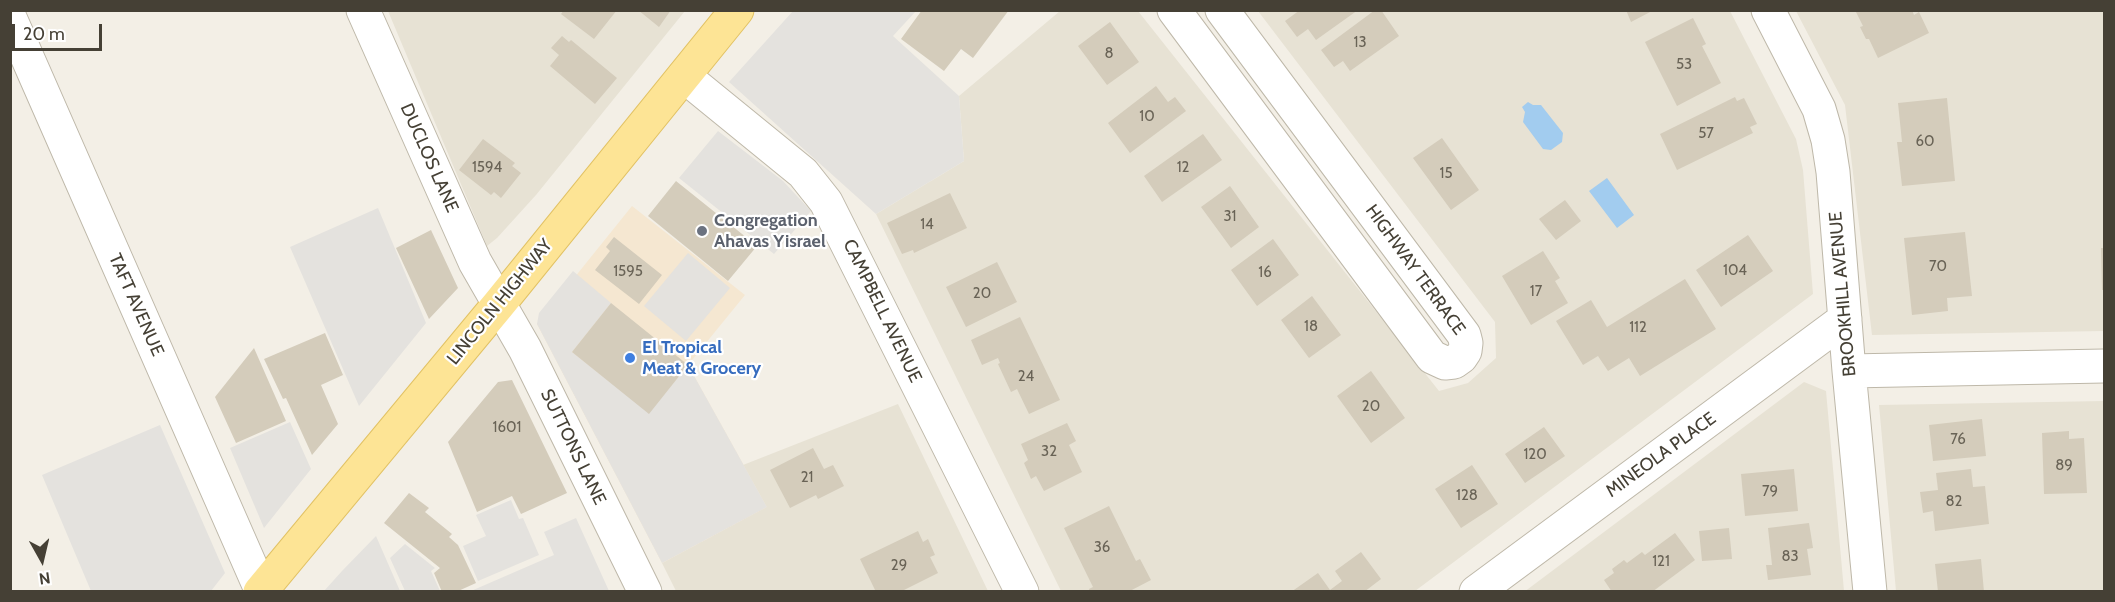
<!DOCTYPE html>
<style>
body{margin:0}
#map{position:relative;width:2115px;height:602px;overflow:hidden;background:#f3efe6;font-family:Cabin,sans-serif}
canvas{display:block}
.frame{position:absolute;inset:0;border:12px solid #454035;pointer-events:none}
.north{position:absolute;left:12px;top:530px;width:60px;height:60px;-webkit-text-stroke:4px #fff;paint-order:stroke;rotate:172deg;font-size:16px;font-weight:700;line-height:24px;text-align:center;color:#454035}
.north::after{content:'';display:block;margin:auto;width:21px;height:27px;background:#454035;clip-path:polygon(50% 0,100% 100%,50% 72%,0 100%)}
.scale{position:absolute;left:12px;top:24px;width:90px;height:27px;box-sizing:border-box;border:3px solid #454035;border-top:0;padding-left:8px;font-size:18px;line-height:21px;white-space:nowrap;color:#454035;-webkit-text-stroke:4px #fff;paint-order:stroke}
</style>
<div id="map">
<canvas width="2115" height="602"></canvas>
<div class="frame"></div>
<div class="north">N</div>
<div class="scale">20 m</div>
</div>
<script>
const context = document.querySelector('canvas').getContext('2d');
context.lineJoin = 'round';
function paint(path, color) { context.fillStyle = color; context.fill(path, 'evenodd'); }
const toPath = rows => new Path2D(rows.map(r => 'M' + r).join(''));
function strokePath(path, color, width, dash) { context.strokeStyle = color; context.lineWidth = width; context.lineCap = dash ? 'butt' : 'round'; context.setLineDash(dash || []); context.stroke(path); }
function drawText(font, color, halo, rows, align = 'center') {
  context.font = font + ' Cabin,sans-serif'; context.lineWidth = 4.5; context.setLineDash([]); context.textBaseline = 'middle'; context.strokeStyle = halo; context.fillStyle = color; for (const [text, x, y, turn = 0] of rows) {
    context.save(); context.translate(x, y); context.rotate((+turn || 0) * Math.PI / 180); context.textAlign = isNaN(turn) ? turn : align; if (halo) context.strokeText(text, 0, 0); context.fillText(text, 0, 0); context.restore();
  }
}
const residential = toPath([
 [388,11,685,11,536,195,497,238,487,246],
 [1060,11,1138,11,1439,391,1468,383,1496,358,1495,322,1258,11,1730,11,1796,139,1803,170,1813,294,1415,591,1061,591,876,214,964,161,959,96],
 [1796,11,2104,11,2104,331,1872,335,1845,105],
 [1804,382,1826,391,1844,591,1524,592],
 [2104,401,2104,591,1896,591,1879,405],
 [898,404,988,591,676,591,662,563,766,507,743,465]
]);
const commercial = toPath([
 [632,206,745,295,688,365,767,507,662,563,537,324]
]);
const parking = toPath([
 [793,11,916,11,893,36,959,96,964,161,876,214,729,82],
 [718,131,783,181,811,211,774,254,679,178],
 [378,208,426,323,359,406,290,247],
 [688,253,730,288,686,341,644,306],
 [573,271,611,303,572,352,649,413,688,365,767,507,662,563,537,324,539,313],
 [290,422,311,469,264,528,230,448],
 [160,425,225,573,211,591,91,591,42,475],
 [511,500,519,519,523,518,539,555,478,581,463,546,486,536,476,515],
 [576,518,609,591,471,591,554,555,544,532],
 [376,536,400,591,324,591,342,571],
 [405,544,435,568,431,571,440,591,405,591,390,558]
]);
const water = toPath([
 [1528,102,1533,105,1541,105,1563,133,1562,142,1551,150,1543,149,1523,122,1525,112,1522,107],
 [1607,178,1634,215,1617,228,1589,191]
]);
const building = toPath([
 [564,10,617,10,594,39,561,14],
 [638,10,671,10,659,27],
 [922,10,1009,10,973,58,961,49,944,71,901,39],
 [1300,10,1358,10,1316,40,1308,29,1297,37,1285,21],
 [1375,10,1381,10,1399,36,1350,71,1343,61,1334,67,1321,50],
 [1626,10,1654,10,1631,22],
 [1855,10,1912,10,1914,15,1919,12,1929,33,1878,58,1869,39,1866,39,1860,27,1863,26],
 [1693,18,1706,44,1702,46,1721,83,1677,106,1645,42],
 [1110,22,1139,62,1107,85,1078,46],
 [562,36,569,42,571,40,617,78,595,104,550,66,559,55,551,48],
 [1156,86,1168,102,1175,97,1186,111,1130,153,1108,123],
 [1735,97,1737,101,1744,98,1757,124,1750,127,1753,133,1677,170,1660,134],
 [1947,98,1955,181,1902,186,1897,142,1902,142,1898,103],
 [1203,134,1222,160,1162,202,1144,176],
 [1442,138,1479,190,1451,210,1413,158],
 [483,139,515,163,512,166,521,173,501,198,494,192,491,195,459,170],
 [676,181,757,246,728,281,648,216],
 [1230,186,1259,227,1231,248,1201,207],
 [950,193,967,228,914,253,913,250,902,254,887,223],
 [1565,200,1581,221,1556,240,1539,219],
 [431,230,458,288,429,319,396,248],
 [1965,232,1972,296,1947,298,1948,311,1912,315,1904,238],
 [1748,235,1773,271,1721,307,1696,270],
 [614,237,662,275,639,304,595,270,610,251,606,247],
 [1273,239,1299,275,1257,306,1231,270],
 [2101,248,2104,248,2104,290,2102,290],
 [1543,251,1560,278,1555,281,1568,303,1531,325,1502,276],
 [997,262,1017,302,966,327,946,287],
 [1685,279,1716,329,1640,376,1629,358,1608,371,1598,356,1583,365,1556,321,1591,300,1607,327],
 [1312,296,1341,335,1309,358,1281,320],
 [611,303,688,365,649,414,572,352],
 [1020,317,1060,400,1029,414,1017,389,1011,392,998,364,1000,363,998,358,982,365,971,340],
 [325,333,343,375,321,385,338,424,312,455,286,398,283,399,264,359],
 [254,348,286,421,236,443,215,397],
 [1371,371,1405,418,1371,443,1337,396],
 [512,380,567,493,521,514,512,496,477,512,448,442,498,382],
 [1982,419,1986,456,1933,461,1929,425],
 [1067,423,1076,441,1069,445,1082,472,1044,491,1036,476,1031,479,1024,463,1028,460,1021,444],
 [1544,427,1565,456,1525,483,1505,454],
 [2069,431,2069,439,2084,438,2087,493,2044,494,2042,433],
 [813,448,824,469,833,465,844,486,818,499,816,495,790,508,770,470],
 [1472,465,1498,504,1461,528,1435,489],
 [1794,469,1798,511,1745,516,1741,474],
 [1971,469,1973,487,1985,486,1989,524,1935,531,1933,511,1923,513,1920,492,1938,490,1936,473],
 [409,493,429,508,425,512,452,534,449,537,458,545,476,583,456,592,442,592,434,573,440,568,384,523],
 [1109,506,1136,561,1140,559,1151,580,1128,592,1090,592,1089,589,1093,587,1064,528],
 [1809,523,1813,548,1807,549,1811,575,1768,580,1766,565,1772,565,1768,528],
 [1729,528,1732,559,1702,561,1699,531],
 [918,531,923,542,928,539,935,555,930,557,938,573,900,592,876,592,860,559],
 [1675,533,1695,560,1652,592,1612,592,1604,580,1614,573,1612,569,1624,560,1627,563,1642,552,1645,555],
 [1361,552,1381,579,1364,592,1291,592,1318,573,1330,590,1342,581,1335,571],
 [1981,559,1984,592,1938,592,1935,564]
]);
const minor = toPath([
 [363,10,475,262,525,349,645,592],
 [1174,10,1432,357,1445,363,1454,362,1461,357,1465,351,1466,343,1464,335,1222,10],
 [1768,10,1819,109,1828,140,1833,172,1849,371,1870,592],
 [10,18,262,592],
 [684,76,803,173,826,202,1022,592],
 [1849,371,2104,366],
 [1476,592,1845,319]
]);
const major = toPath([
 [260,592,499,304,737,10]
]);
const markers = [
 [702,231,6,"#6b7280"],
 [630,358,6,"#3f7fe0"]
];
const numberNames = [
 ["13",1360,43],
 ["8",1109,54],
 ["53",1684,65],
 ["10",1147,117],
 ["57",1706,134],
 ["60",1925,142],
 ["1594",487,168],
 ["12",1183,168],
 ["15",1446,174],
 ["31",1230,217],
 ["14",927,225],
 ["70",1938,267],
 ["104",1735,271],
 ["1595",628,272],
 ["16",1265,273],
 ["17",1536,292],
 ["20",982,294],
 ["18",1311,327],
 ["112",1638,328],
 ["24",1026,377],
 ["20",1371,407],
 ["1601",507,428],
 ["76",1958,440],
 ["32",1049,452],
 ["120",1535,455],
 ["89",2064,466],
 ["21",807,478],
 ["79",1770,492],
 ["128",1467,496],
 ["82",1954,502],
 ["36",1102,548],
 ["83",1790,557],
 ["121",1661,562],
 ["29",899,566]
];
const streetNames = [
 ["DUCLOS LANE",429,158,66],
 ["HIGHWAY TERRACE",1415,270,54],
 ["BROOKHILL AVENUE",1843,294,-95],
 ["LINCOLN HIGHWAY",500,302,-51],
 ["TAFT AVENUE",136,305,66],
 ["CAMPBELL AVENUE",882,311,64],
 ["SUTTONS LANE",573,447,64],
 ["MINEOLA PLACE",1661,455,-36]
];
const worshipNames = [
 ["Congregation",714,221],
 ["Ahavas Yisrael",714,242]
];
const shopNames = [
 ["El Tropical",642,348],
 ["Meat & Grocery",642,369]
];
paint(residential, '#e7e2d4');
paint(commercial, '#f5e7d1');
paint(parking, '#e4e2de');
paint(water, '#a2ccef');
paint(building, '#d4ccbb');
strokePath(minor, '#beb8a9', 35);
strokePath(major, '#e2c264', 35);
strokePath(minor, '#fff', 33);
strokePath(major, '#fde495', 33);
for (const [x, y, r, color] of markers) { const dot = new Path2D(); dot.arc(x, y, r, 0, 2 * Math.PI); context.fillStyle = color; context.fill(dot); strokePath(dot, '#fff', 2); }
drawText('15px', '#696356', null, numberNames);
drawText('18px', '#454035', '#fff', streetNames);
drawText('bold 18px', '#5b616d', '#fff', worshipNames, 'left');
drawText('bold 18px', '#366cbe', '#fff', shopNames, 'left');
</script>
